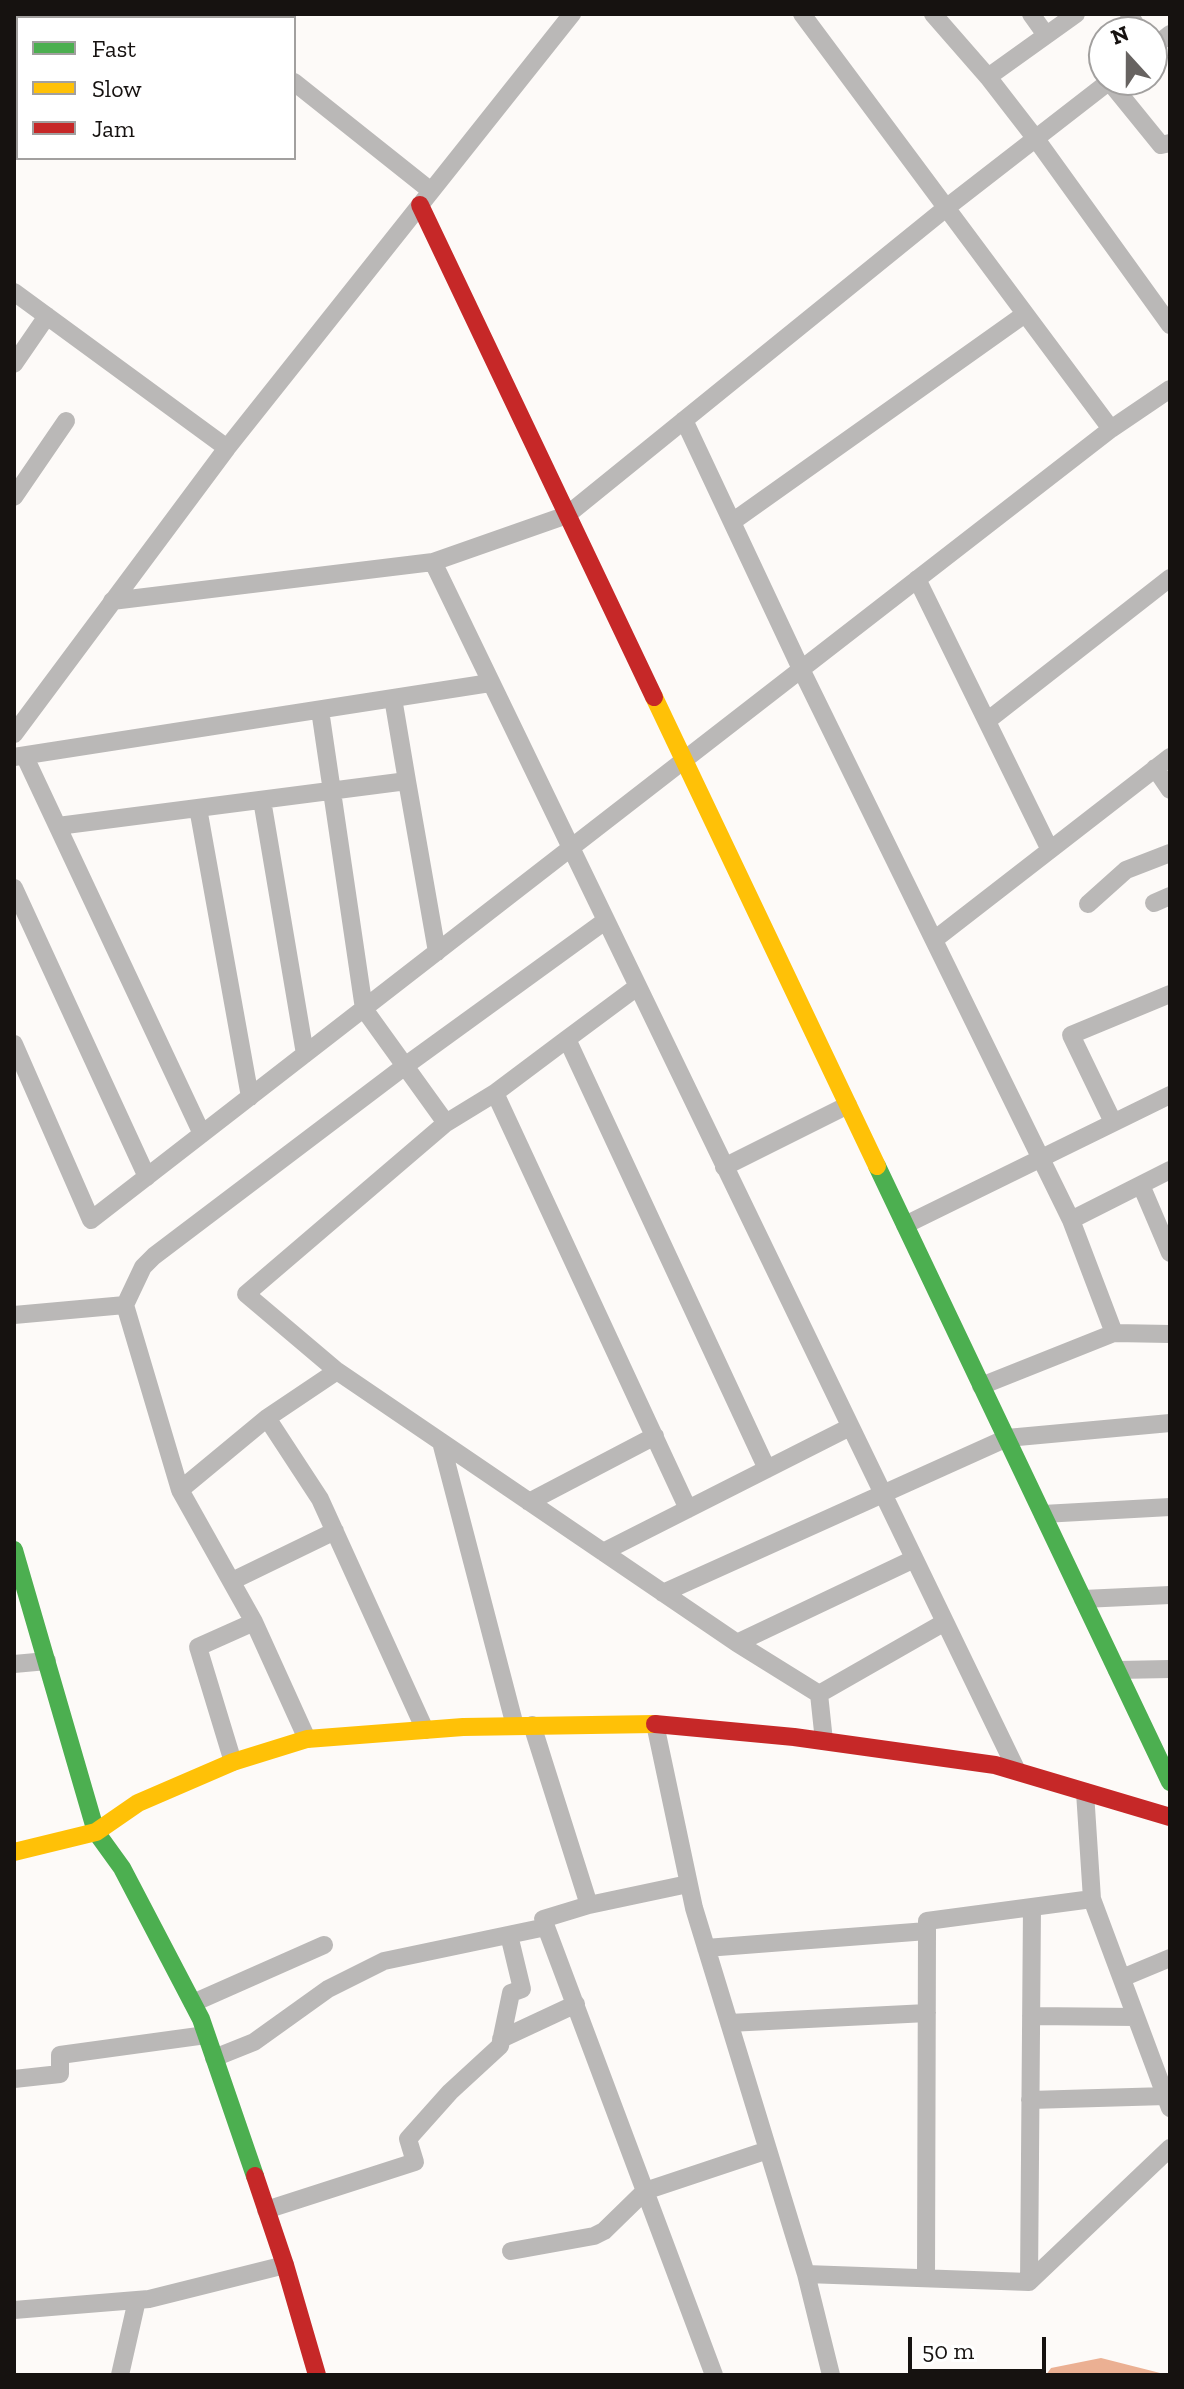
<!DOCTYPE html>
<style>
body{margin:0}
#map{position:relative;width:1184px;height:2389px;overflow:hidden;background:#fdfaf8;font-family:"Zilla Slab",serif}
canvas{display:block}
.frame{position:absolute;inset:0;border:16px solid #161210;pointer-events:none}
.legend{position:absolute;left:16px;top:16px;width:280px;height:144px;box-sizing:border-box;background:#fff;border:2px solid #a2a09f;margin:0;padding:10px 14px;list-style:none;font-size:24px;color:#161210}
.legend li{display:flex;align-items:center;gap:16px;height:40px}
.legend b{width:40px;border:2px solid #a2a09f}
.north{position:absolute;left:1088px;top:16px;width:80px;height:80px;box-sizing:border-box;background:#fff;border:2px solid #a2a09f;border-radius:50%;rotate:339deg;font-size:22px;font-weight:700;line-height:32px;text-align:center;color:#161210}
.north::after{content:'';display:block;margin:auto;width:28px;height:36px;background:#676361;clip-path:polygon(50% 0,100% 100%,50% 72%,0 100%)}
.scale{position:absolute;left:908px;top:2337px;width:138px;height:36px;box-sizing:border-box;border:4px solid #161210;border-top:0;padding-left:10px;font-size:24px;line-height:28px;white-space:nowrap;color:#161210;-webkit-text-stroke:6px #fff;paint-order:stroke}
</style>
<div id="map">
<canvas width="1184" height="2389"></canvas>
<div class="frame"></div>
<ul class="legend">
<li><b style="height:10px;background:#4caf50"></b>Fast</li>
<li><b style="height:10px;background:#ffc107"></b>Slow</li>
<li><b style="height:10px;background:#c62828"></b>Jam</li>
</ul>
<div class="north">N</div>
<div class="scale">50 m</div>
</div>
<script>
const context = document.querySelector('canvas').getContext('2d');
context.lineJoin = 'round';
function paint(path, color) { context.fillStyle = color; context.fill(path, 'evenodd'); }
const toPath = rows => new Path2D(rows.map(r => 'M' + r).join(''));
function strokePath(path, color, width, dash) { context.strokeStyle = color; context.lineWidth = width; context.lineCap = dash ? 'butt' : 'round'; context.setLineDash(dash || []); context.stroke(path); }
const water = toPath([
 [1101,2358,1168,2375,1046,2375,1051,2368]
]);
const street = toPath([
 [188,14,195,18],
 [258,14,259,18],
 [802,14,1111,429],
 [933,14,988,77,1036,139,1170,325],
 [1031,14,1046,35],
 [1129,14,1140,32],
 [70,18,71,14],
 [146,18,147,14],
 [1152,48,1170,34],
 [988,77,1076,14],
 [1109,81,1161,145,1170,143],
 [294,82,431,191],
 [14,292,227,448],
 [14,364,47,316],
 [684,420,801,669,1071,1220,1114,1333,981,1386],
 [14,497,66,421],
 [732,522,1025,314],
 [433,562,1017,1771],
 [917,579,1050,850],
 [112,601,433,562,567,515,946,208,1111,80],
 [320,710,364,1009,446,1123,495,1093],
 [987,721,1170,578],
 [14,734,227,448,572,14],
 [14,757,490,683],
 [25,757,202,1134],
 [1155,768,1170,790],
 [407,781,437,952],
 [262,800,305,1054],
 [198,808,250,1097],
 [58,826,407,781,393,698],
 [14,888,147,1177],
 [1154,903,1170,896],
 [1088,904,1126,870,1170,853],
 [934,940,1170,757],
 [637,987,567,1039,767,1469],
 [567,1039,495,1093,688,1509],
 [14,1044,91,1220,1111,429,1170,389],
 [1113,1122,1071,1035,1170,994],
 [724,1167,848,1105],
 [1141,1185,1170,1253],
 [1071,1220,1170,1170],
 [905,1225,1170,1095],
 [125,1305,143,1267,154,1256,405,1066,605,921],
 [14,1315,125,1305,180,1490,267,1418,337,1371,737,1643,819,1694,945,1622],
 [1114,1333,1170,1334],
 [337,1371,246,1294,446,1123],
 [267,1418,320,1499,425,1730],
 [441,1442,515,1726],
 [180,1490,254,1622,307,1739],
 [529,1502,655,1436],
 [1043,1514,1170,1507],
 [603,1552,850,1427],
 [232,1581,335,1531],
 [663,1593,1007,1438,1170,1423],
 [1083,1599,1170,1595],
 [737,1643,914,1559],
 [14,1664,47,1661],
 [1117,1670,1170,1669],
 [819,1694,824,1741],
 [655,1724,694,1908,806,2274,1029,2282,1170,2148],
 [532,1725,589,1905,543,1919,714,2375],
 [233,1762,198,1647,254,1622],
 [1092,1899,1170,2108],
 [589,1905,688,1884],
 [927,1931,927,1921,1092,1899,1085,1792],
 [706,1948,927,1931,926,2278],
 [1122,1978,1170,1958],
 [193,2003,324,1945],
 [1031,2016,1136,2017],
 [729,2023,927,2013],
 [501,2039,576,2004],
 [214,2058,254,2042,328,1989,384,1961,546,1927],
 [14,2079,60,2074,60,2055,206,2035],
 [1030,2100,1166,2096],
 [266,2210,415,2162,408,2139,450,2092,500,2046,511,1993,522,1989,509,1935],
 [511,2251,594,2236,604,2231,645,2191,768,2150],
 [806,2274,831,2375],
 [1029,2282,1032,1907],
 [14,2310,149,2299,285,2265],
 [120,2375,137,2300]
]);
const fast = toPath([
 [877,1166,1170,1782],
 [14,1550,96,1832,122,1868,201,2019,255,2176]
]);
const slow = toPath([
 [654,697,877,1166],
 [14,1852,96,1832,138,1803,233,1762,307,1739,463,1727,655,1724]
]);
const jam = toPath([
 [420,205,654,697],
 [655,1724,794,1737,995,1765,1170,1817],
 [255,2176,285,2265,317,2375]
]);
paint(water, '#ebb093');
strokePath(street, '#bab8b7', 18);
strokePath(fast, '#4caf50', 18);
strokePath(slow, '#ffc107', 18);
strokePath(jam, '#c62828', 18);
</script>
